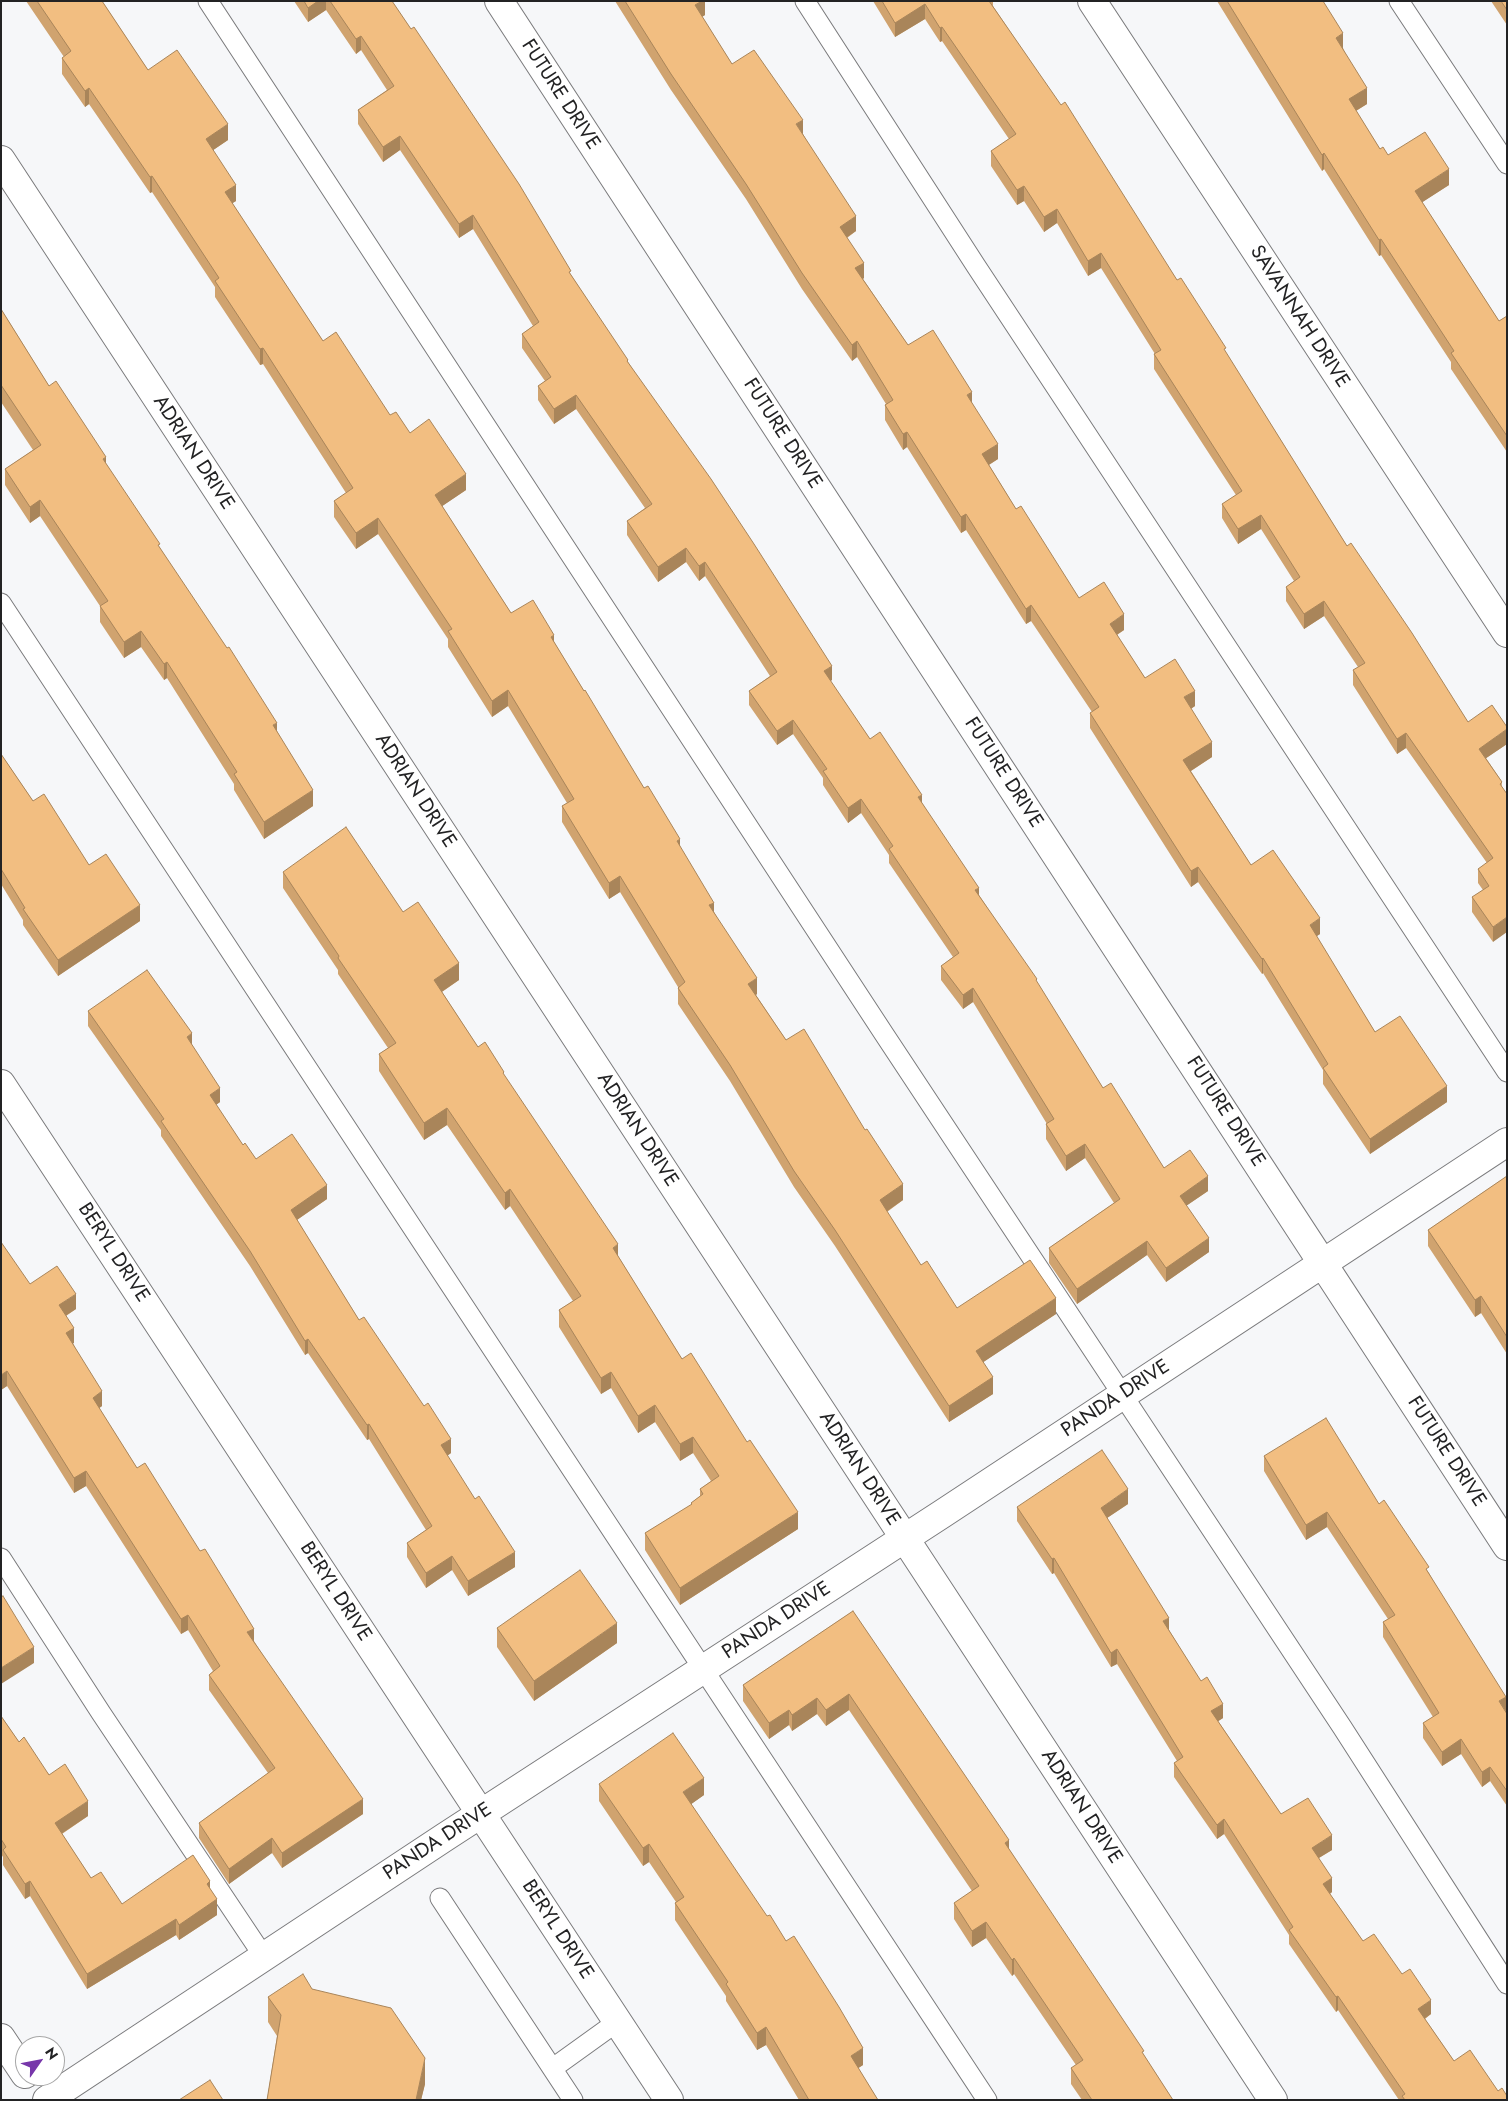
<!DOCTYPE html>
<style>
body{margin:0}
#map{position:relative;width:1508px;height:2101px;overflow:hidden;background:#f6f7f9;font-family:Jost,sans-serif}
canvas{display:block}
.frame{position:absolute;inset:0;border:2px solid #232324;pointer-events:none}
.north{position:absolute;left:15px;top:2036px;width:50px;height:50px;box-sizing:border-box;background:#fff;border:1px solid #a7a7a7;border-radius:50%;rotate:57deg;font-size:14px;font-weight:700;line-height:20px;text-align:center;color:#232324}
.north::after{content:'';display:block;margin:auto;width:18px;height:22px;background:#7736aa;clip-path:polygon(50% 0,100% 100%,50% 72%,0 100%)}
</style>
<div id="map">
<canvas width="1508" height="2101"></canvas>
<div class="frame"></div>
<div class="north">N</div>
</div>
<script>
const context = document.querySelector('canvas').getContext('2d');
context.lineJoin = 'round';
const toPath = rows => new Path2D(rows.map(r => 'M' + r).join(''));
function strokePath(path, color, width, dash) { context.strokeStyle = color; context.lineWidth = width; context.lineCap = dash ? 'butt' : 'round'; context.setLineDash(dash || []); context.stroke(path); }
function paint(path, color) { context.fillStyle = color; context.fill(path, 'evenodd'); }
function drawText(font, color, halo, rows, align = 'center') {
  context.font = font + ' Jost,sans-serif'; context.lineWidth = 5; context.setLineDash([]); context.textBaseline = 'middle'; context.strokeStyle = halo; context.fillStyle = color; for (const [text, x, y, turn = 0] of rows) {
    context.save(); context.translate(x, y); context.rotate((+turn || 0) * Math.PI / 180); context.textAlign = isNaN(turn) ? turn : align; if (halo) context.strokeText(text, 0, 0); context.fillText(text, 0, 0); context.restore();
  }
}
const service = toPath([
 [208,1,884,1034,1342,1727,1507,1984],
 [805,1,976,266,1507,1072],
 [1399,1,1507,164],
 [1,603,987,2100],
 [1,1558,101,1713,264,1957],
 [440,1898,573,2100],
 [553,2068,617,2022]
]);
const minor = toPath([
 [499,1,1507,1546],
 [1092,1,1507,633],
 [1,160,1273,2100],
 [1,1084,669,2100],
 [1,2038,25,2074],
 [47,2100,445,1837,942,1514,1507,1142]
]);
const wall = toPath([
 [26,1,102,1,148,70,228,140,213,150,236,201,232,203,323,341,390,415,410,433,466,490,442,506,511,613,554,642,680,847,757,994,756,995,786,1040,903,1200,887,1212,921,1265,957,1308,1056,1314,983,1362,993,1394,949,1422,835,1246,794,1187,730,1081,678,1004,678,987,620,892,609,899,562,822,562,806,567,803,508,706,492,717,448,647,448,639,378,534,356,549,334,517,334,501,346,493,263,364,260,365,215,297,215,287,152,192,150,193,89,104,85,107,62,74,62,58,64,57],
 [294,1,392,1,628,362,832,680,830,681,870,739,922,803,979,895,1037,983,1103,1088,1164,1168,1208,1191,1186,1206,1209,1252,1166,1282,1147,1255,1077,1304,1049,1263,1049,1248,1114,1203,1085,1158,1066,1171,1046,1139,1046,1124,1047,1124,973,1002,963,1009,941,980,941,966,953,957,889,863,889,855,861,813,848,823,823,785,823,778,793,734,777,745,749,705,749,691,770,676,705,576,699,581,686,562,658,582,627,535,627,521,645,508,576,409,554,424,538,400,538,386,545,381,522,348,522,334,533,326,473,229,459,238,400,150,383,162,358,124,358,110,387,90,361,50,356,54,326,10,308,22],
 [615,1,705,1,705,15,702,17,732,64,803,134,856,231,847,238,864,278,863,279,908,345,972,403,998,459,989,465,1016,509,1079,598,1124,630,1117,635,1145,678,1195,706,1191,709,1212,757,1191,771,1251,865,1320,934,1316,936,1375,1032,1447,1102,1370,1154,1323,1084,1323,1070,1263,973,1262,974,1198,882,1191,887,1090,728,1090,713,1092,712,1031,621,1026,624,966,530,961,533,907,447,903,450,885,420,885,405,886,404,857,357,852,361,802,289,746,199,671,90],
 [873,1,993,1,993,6,1226,353,1347,546,1468,722,1507,744,1486,758,1502,782,1493,942,1472,912,1472,897,1483,890,1478,883,1478,869,1487,863,1406,748,1397,754,1353,685,1353,670,1358,667,1324,616,1304,629,1286,601,1286,587,1294,581,1261,529,1238,544,1222,518,1222,504,1236,495,1154,369,1154,354,1155,354,1101,268,1088,276,1057,223,1044,232,1024,201,1017,205,991,166,991,151,1009,139,942,41,940,42,925,19,895,37],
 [1217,1,1323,1,1367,104,1356,111,1380,149,1388,155,1449,185,1422,202,1499,321,1507,316,1507,452,1451,369,1451,362,1381,255,1379,256,1324,169,1322,171],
 [1491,1,1507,1,1507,25],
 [1,309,49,386,106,464,277,731,313,806,264,839,234,790,234,784,167,678,164,680,141,647,124,658,100,622,100,606,40,516,30,523,5,485,5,469,33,450,1,402],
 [1,754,33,801,89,865,140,921,58,976,23,925,23,920,1,884],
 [283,872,403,912,459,980,442,992,478,1047,504,1076,618,1256,682,1359,798,1529,680,1605,645,1550,645,1533,691,1505,691,1503,700,1496,700,1489,711,1481,693,1453,680,1461,655,1422,638,1433,611,1388,601,1394,559,1327,559,1310,573,1301,510,1206,505,1210,447,1125,424,1140,379,1071,379,1054,388,1048,338,974,338,970,283,888],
 [88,1011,192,1045,220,1102,216,1105,243,1145,256,1159,327,1199,297,1220,359,1320,451,1453,447,1456,515,1567,468,1596,452,1570,426,1588,407,1557,407,1543,426,1530,369,1439,367,1440,308,1353,305,1355,250,1266,161,1136,161,1130,88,1026],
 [1507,1176,1507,1354,1481,1313,1475,1317,1428,1246,1428,1230],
 [30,1284,76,1309,66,1316,74,1343,73,1343,102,1406,99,1408,137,1468,254,1641,363,1814,282,1868,272,1853,229,1884,199,1838,199,1823,268,1773,209,1690,209,1675,213,1671,188,1630,181,1634,86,1486,74,1493,7,1386,1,1390],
 [1264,1456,1379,1504,1429,1573,1507,1714,1507,1806,1490,1781,1482,1787,1461,1754,1442,1766,1423,1738,1423,1723,1433,1717,1383,1637,1383,1622,1388,1619,1327,1527,1306,1540,1264,1471],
 [1128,1504,1107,1518,1169,1630,1223,1718,1218,1721,1281,1814,1332,1850,1319,1858,1332,1892,1330,1894,1363,1941,1402,1974,1431,2014,1425,2019,1454,2061,1498,2091,1507,2100,1399,2100,1338,2010,1336,2012,1289,1944,1289,1935,1224,1834,1217,1839,1174,1777,1174,1763,1177,1761,1117,1664,1111,1667,1054,1573,1052,1574,1017,1521,1017,1507],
 [853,1611,1009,1849,1173,2100,1082,2100,1071,2084,1071,2068,1076,2065,1014,1974,1012,1976,986,1938,972,1947,954,1919,954,1903,972,1891,849,1710,826,1726,817,1714,792,1731,789,1725,769,1739,743,1701,743,1685],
 [497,1628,617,1643,534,1701,497,1647],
 [1,1716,19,1742,88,1816,62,1834,91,1878,122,1904,210,1889,217,1915,179,1940,176,1935,87,1989,30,1896,25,1899,3,1865,3,1857,1,1854],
 [599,1784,704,1795,691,1804,863,2065,858,2068,878,2100,799,2100,766,2045,757,2050,726,2001,726,1996,675,1920,675,1903,676,1902,649,1862,643,1866,599,1801],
 [312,1989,425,2084,421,2100,267,2100,277,2036,268,2022,268,1997]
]);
const shadedWall = toPath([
 [318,1,326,1,326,10,308,22,308,8],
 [702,1,705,1,705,15,695,21,695,5],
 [925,4,925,19,895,37,895,23],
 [942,27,942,41,940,42,940,28],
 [1343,33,1343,49,1336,38],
 [361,36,361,50,356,54,356,39],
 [89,88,89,104,85,107,85,91],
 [1367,88,1367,104,1349,115,1349,99],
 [803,120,803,135,796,124],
 [228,124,228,140,206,155,206,139],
 [400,136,400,150,383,162,383,147],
 [1324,153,1324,169,1322,171,1322,155],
 [1449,169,1449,185,1415,207,1415,191],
 [152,176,152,192,150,193,150,177],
 [236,185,236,201,225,208,225,192],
 [1024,186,1024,201,1017,205,1017,190],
 [1057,209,1057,223,1044,232,1044,217],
 [473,215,473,229,459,238,459,224],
 [856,216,856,231,840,242,840,227],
 [1381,239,1381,255,1379,256,1379,240],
 [1101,253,1101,268,1088,276,1088,261],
 [864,263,864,278,855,284,855,268],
 [857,341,857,357,852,361,852,345],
 [263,348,263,364,260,365,260,349],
 [972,392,972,408,967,395],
 [576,395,576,409,554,424,554,409],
 [907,432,907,447,903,450,903,434],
 [998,444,998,459,982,469,982,454],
 [106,457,106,473,103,459],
 [466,474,466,490,435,511,435,495],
 [40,500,40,516,30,523,30,507],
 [966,514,966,530,961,533,961,517],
 [1261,515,1261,529,1238,544,1238,529],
 [378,518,378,534,356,549,356,533],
 [686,548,686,562,658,582,658,567],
 [705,562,705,576,699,581,699,566],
 [1324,601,1324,616,1304,629,1304,614],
 [1031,605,1031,621,1026,624,1026,609],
 [1124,614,1124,630,1110,639,1110,624],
 [141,631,141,647,124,658,124,642],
 [554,635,554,651,551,637],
 [167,662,167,678,164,680,164,664],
 [832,666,832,680,824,686,824,671],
 [508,690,508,706,492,717,492,701],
 [1195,691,1195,706,1184,713,1184,697],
 [793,720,793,734,777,745,777,731],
 [277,723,277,739,273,725],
 [1507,729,1507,744,1479,763,1479,749],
 [1406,733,1406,748,1397,754,1397,739],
 [1212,742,1212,757,1183,776,1183,760],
 [313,790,313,806,264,839,264,822],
 [922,795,922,809,918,797],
 [861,799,861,813,848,823,848,808],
 [680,839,680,855,677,841],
 [1198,867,1198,882,1191,887,1191,871],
 [620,876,620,892,609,899,609,883],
 [979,888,979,902,975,890],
 [714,903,714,919,709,905],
 [140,905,140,921,58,976,58,960],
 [1507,917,1507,932,1493,942,1493,927],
 [1320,918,1320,934,1310,941,1310,925],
 [1263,958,1263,973,1262,974,1262,959],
 [459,963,459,980,434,997,434,980],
 [757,978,757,994,748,1000,748,984],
 [973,988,973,1002,963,1009,963,995],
 [192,1033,192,1048,187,1037],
 [1447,1086,1447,1102,1370,1154,1370,1139],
 [220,1088,220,1102,210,1109,210,1095],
 [447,1108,447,1125,424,1140,424,1123],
 [1085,1144,1085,1158,1066,1171,1066,1156],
 [1208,1176,1208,1191,1180,1210,1180,1196],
 [903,1184,903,1200,880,1216,880,1200],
 [327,1185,327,1199,291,1224,291,1210],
 [510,1189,510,1206,505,1210,505,1193],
 [1,1205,2,1205,2,1220,1,1220],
 [1209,1238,1209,1252,1166,1282,1166,1268],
 [1147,1241,1147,1255,1077,1304,1077,1289],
 [618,1244,618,1261,613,1248],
 [76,1294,76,1309,59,1320,59,1305],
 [1481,1296,1481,1313,1475,1317,1475,1300],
 [1056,1298,1056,1314,976,1367,976,1351],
 [74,1328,74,1343,66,1347,66,1333],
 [308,1339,308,1353,305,1355,305,1341],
 [7,1371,7,1386,1,1390,1,1375],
 [611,1372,611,1388,601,1394,601,1378],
 [993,1377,993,1394,949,1422,949,1406],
 [102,1391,102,1406,93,1413,93,1398],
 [655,1405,655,1422,638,1433,638,1416],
 [369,1424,369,1439,367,1440,367,1425],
 [693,1437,693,1453,680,1461,680,1444],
 [451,1439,451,1453,441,1460,441,1445],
 [86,1471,86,1486,74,1493,74,1478],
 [1128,1489,1128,1504,1101,1522,1101,1508],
 [798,1512,798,1529,680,1605,680,1588],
 [1327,1512,1327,1527,1306,1540,1306,1525],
 [515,1552,515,1567,468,1596,468,1581],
 [452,1556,452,1570,426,1588,426,1573],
 [1054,1558,1054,1573,1052,1574,1052,1559],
 [188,1615,188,1630,181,1634,181,1619],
 [1169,1618,1169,1632,1163,1621],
 [617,1623,617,1643,534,1701,534,1681],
 [254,1629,254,1644,247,1632],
 [34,1647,34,1663,1,1684,1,1668],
 [1117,1649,1117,1664,1111,1667,1111,1653],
 [849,1694,849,1710,826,1726,826,1710],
 [1506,1697,1506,1712,1499,1701],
 [817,1698,817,1714,792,1731,792,1715],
 [1223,1704,1223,1718,1211,1726,1211,1711],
 [789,1710,789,1725,769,1739,769,1723],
 [1461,1739,1461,1754,1442,1766,1442,1752],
 [1490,1767,1490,1781,1482,1787,1482,1772],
 [704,1778,704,1795,683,1810,683,1792],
 [363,1799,363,1814,282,1868,282,1853],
 [88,1801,88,1816,55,1838,55,1823],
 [1224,1819,1224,1834,1217,1839,1217,1825],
 [1332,1835,1332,1850,1312,1862,1312,1848],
 [272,1838,272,1853,229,1884,229,1869],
 [1009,1840,1009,1856,1005,1843],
 [649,1844,649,1862,643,1866,643,1848],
 [1332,1878,1332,1892,1323,1898,1323,1884],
 [30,1881,30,1896,25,1899,25,1884],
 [210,1881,210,1897,207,1884],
 [217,1899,217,1915,179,1940,179,1925],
 [176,1919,176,1935,87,1989,87,1974],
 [986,1922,986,1938,972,1947,972,1931],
 [1014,1958,1014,1974,1012,1976,1012,1960],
 [1338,1996,1338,2010,1336,2012,1336,1997],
 [1431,2000,1431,2014,1418,2023,1418,2009],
 [766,2027,766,2045,757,2050,757,2033],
 [863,2048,863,2065,851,2073,851,2056],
 [425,2058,425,2084,421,2100,416,2100]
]);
const building = toPath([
 [37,1,102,1,148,70,177,50,228,124,206,139,236,185,225,192,323,341,336,332,390,415,396,412,410,433,429,419,466,474,435,495,511,613,533,600,554,635,551,637,584,691,585,690,644,788,648,786,680,839,677,841,714,903,709,905,757,978,748,984,786,1040,804,1029,865,1130,867,1129,903,1184,880,1200,921,1265,927,1261,957,1308,1030,1260,1056,1298,976,1351,993,1377,949,1406,835,1230,794,1171,730,1065,678,988,685,982,620,876,609,883,562,806,574,799,508,690,492,701,448,631,452,629,378,518,356,533,334,501,353,488,263,348,260,349,215,281,219,278,152,176,150,177,89,88,85,91,62,58,71,51,37,1],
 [304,1,318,1,308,8,304,1],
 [330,1,392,1,411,29,414,27,519,184,571,271,569,272,628,360,627,361,711,479,754,544,832,666,824,671,870,739,880,732,922,795,918,797,979,888,975,890,1037,979,1036,980,1103,1088,1111,1083,1164,1168,1190,1150,1208,1176,1180,1196,1209,1238,1166,1268,1147,1241,1077,1289,1049,1248,1120,1199,1085,1144,1066,1156,1046,1124,1054,1119,973,988,963,995,941,966,959,953,889,849,893,846,861,799,848,808,823,771,827,769,793,720,777,731,749,691,777,672,705,562,699,566,686,548,658,567,627,521,652,504,576,395,554,409,538,386,551,377,522,334,539,322,473,215,459,224,400,136,383,147,358,110,394,86,361,36,356,39,330,1],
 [625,1,702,1,695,5,732,64,754,50,803,120,796,124,856,216,840,227,864,263,855,268,908,345,933,330,972,392,967,395,998,444,982,454,1016,509,1021,506,1079,598,1104,582,1124,614,1110,624,1145,678,1175,659,1195,691,1184,697,1212,742,1183,760,1251,865,1273,850,1320,918,1310,925,1375,1032,1400,1016,1447,1086,1370,1139,1323,1068,1328,1064,1263,958,1262,959,1198,867,1191,871,1090,713,1099,707,1031,605,1026,609,966,514,961,517,907,432,903,434,885,405,893,400,857,341,852,345,802,273,746,184,671,74,625,1],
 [882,1,989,1,1061,105,1065,102,1177,280,1181,278,1226,348,1224,349,1347,546,1351,543,1412,633,1468,722,1492,705,1507,727,1507,729,1479,749,1502,782,1500,784,1507,794,1507,917,1493,927,1472,897,1489,886,1478,869,1493,858,1406,733,1397,739,1353,670,1365,663,1324,601,1304,614,1286,587,1300,577,1261,515,1238,529,1222,504,1242,491,1154,354,1161,350,1101,253,1088,261,1057,209,1044,217,1024,186,1017,190,991,151,1016,134,942,27,940,28,925,4,895,23,882,1],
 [1227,1,1323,1,1343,33,1336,38,1367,88,1349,99,1380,149,1383,147,1388,155,1425,132,1449,169,1415,191,1499,321,1507,316,1507,436,1451,353,1454,351,1381,239,1379,240,1324,153,1322,155,1227,1],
 [1501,1,1507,1,1507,10,1501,1],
 [1,309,49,386,56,381,106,457,103,459,160,544,158,545,227,648,229,647,277,723,273,725,313,790,264,822,234,774,237,772,167,662,164,664,141,631,124,642,100,606,108,601,40,500,30,507,5,469,41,445,1,385,1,309],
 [1,754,33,801,44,794,89,865,106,854,140,905,58,960,23,909,25,908,1,869,1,754],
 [346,827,403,912,418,902,459,963,434,980,478,1047,485,1042,504,1072,503,1073,618,1244,613,1248,682,1359,691,1353,747,1442,750,1440,798,1512,680,1588,645,1533,692,1504,691,1503,703,1494,700,1489,719,1476,693,1437,680,1444,655,1405,638,1416,611,1372,601,1378,559,1310,581,1296,510,1189,505,1193,447,1108,424,1123,379,1054,396,1043,338,958,339,956,283,872,346,827],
 [147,970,192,1033,187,1037,220,1088,210,1095,243,1145,245,1143,256,1159,292,1134,327,1185,291,1210,359,1320,364,1317,424,1406,428,1403,451,1439,441,1445,475,1499,479,1496,515,1552,468,1581,452,1556,426,1573,407,1543,432,1526,369,1424,367,1425,308,1339,305,1341,250,1251,161,1121,164,1119,88,1011,147,970],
 [1507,1176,1507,1337,1481,1296,1475,1300,1428,1230,1507,1176],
 [1,1242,30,1284,57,1266,76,1294,59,1305,74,1328,66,1333,102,1391,93,1398,137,1468,145,1463,200,1551,205,1549,254,1629,247,1632,363,1799,282,1853,272,1838,229,1869,199,1823,275,1768,209,1675,220,1666,188,1615,181,1619,86,1471,74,1478,7,1371,1,1375,1,1242],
 [1326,1418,1379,1504,1384,1500,1429,1567,1426,1569,1506,1697,1499,1701,1507,1714,1507,1791,1490,1767,1482,1772,1461,1739,1442,1752,1423,1723,1439,1713,1383,1622,1395,1615,1327,1512,1306,1525,1264,1456,1326,1418],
 [1102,1450,1128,1489,1101,1508,1169,1618,1163,1621,1201,1681,1207,1677,1223,1704,1211,1711,1281,1814,1308,1798,1332,1835,1312,1848,1332,1878,1323,1884,1363,1941,1374,1934,1402,1974,1410,1969,1431,2000,1418,2009,1454,2061,1470,2050,1498,2091,1502,2088,1507,2096,1507,2100,1405,2100,1402,2096,1405,2094,1338,1996,1336,1997,1289,1930,1293,1927,1224,1819,1217,1825,1174,1763,1183,1757,1117,1649,1111,1653,1054,1558,1052,1559,1017,1507,1102,1450],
 [580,1570,617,1623,534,1681,497,1628,580,1570],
 [3,1596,34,1647,1,1668,1,1597,3,1596],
 [853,1611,1009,1840,1005,1843,1144,2051,1142,2052,1173,2100,1092,2100,1071,2068,1083,2060,1014,1958,1012,1960,986,1922,972,1931,954,1903,979,1886,849,1694,826,1710,817,1698,792,1715,789,1710,769,1723,743,1685,853,1611],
 [1,1716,19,1742,24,1737,49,1775,65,1764,88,1801,55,1823,91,1878,101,1872,122,1904,193,1855,210,1881,207,1884,217,1899,179,1925,176,1919,87,1974,30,1881,25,1884,3,1850,6,1847,1,1839,1,1716],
 [673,1733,704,1778,683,1792,767,1916,770,1915,786,1941,794,1936,839,2007,863,2048,851,2056,878,2100,809,2100,766,2027,757,2033,726,1984,728,1982,675,1903,684,1897,649,1844,643,1848,599,1784,673,1733],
 [303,1974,312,1989,391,2008,425,2058,416,2100,267,2100,281,2015,268,1997,303,1974],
 [210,2080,223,2100,179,2100,210,2080]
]);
const streetNames = [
 ["FUTURE DRIVE",560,95,57],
 ["SAVANNAH DRIVE",1299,317,57],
 ["FUTURE DRIVE",782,434,57],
 ["ADRIAN DRIVE",193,453,57],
 ["FUTURE DRIVE",1003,773,57],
 ["ADRIAN DRIVE",415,791,57],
 ["FUTURE DRIVE",1225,1112,57],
 ["ADRIAN DRIVE",637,1130,57],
 ["BERYL DRIVE",113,1253,57],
 ["PANDA DRIVE",1116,1399,-33],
 ["FUTURE DRIVE",1446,1452,57],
 ["ADRIAN DRIVE",859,1469,57],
 ["BERYL DRIVE",335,1592,57],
 ["PANDA DRIVE",777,1621,-33],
 ["ADRIAN DRIVE",1081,1807,57],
 ["PANDA DRIVE",438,1842,-33],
 ["BERYL DRIVE",557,1930,57]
];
strokePath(service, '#7a7a7c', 21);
strokePath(minor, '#7a7a7c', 30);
strokePath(service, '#fff', 19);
strokePath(minor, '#fff', 28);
paint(wall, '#d0a36f');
paint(shadedWall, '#a9855a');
paint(building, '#f2be81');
strokePath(building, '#a9855a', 1);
drawText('20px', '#232324', '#fff', streetNames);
</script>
